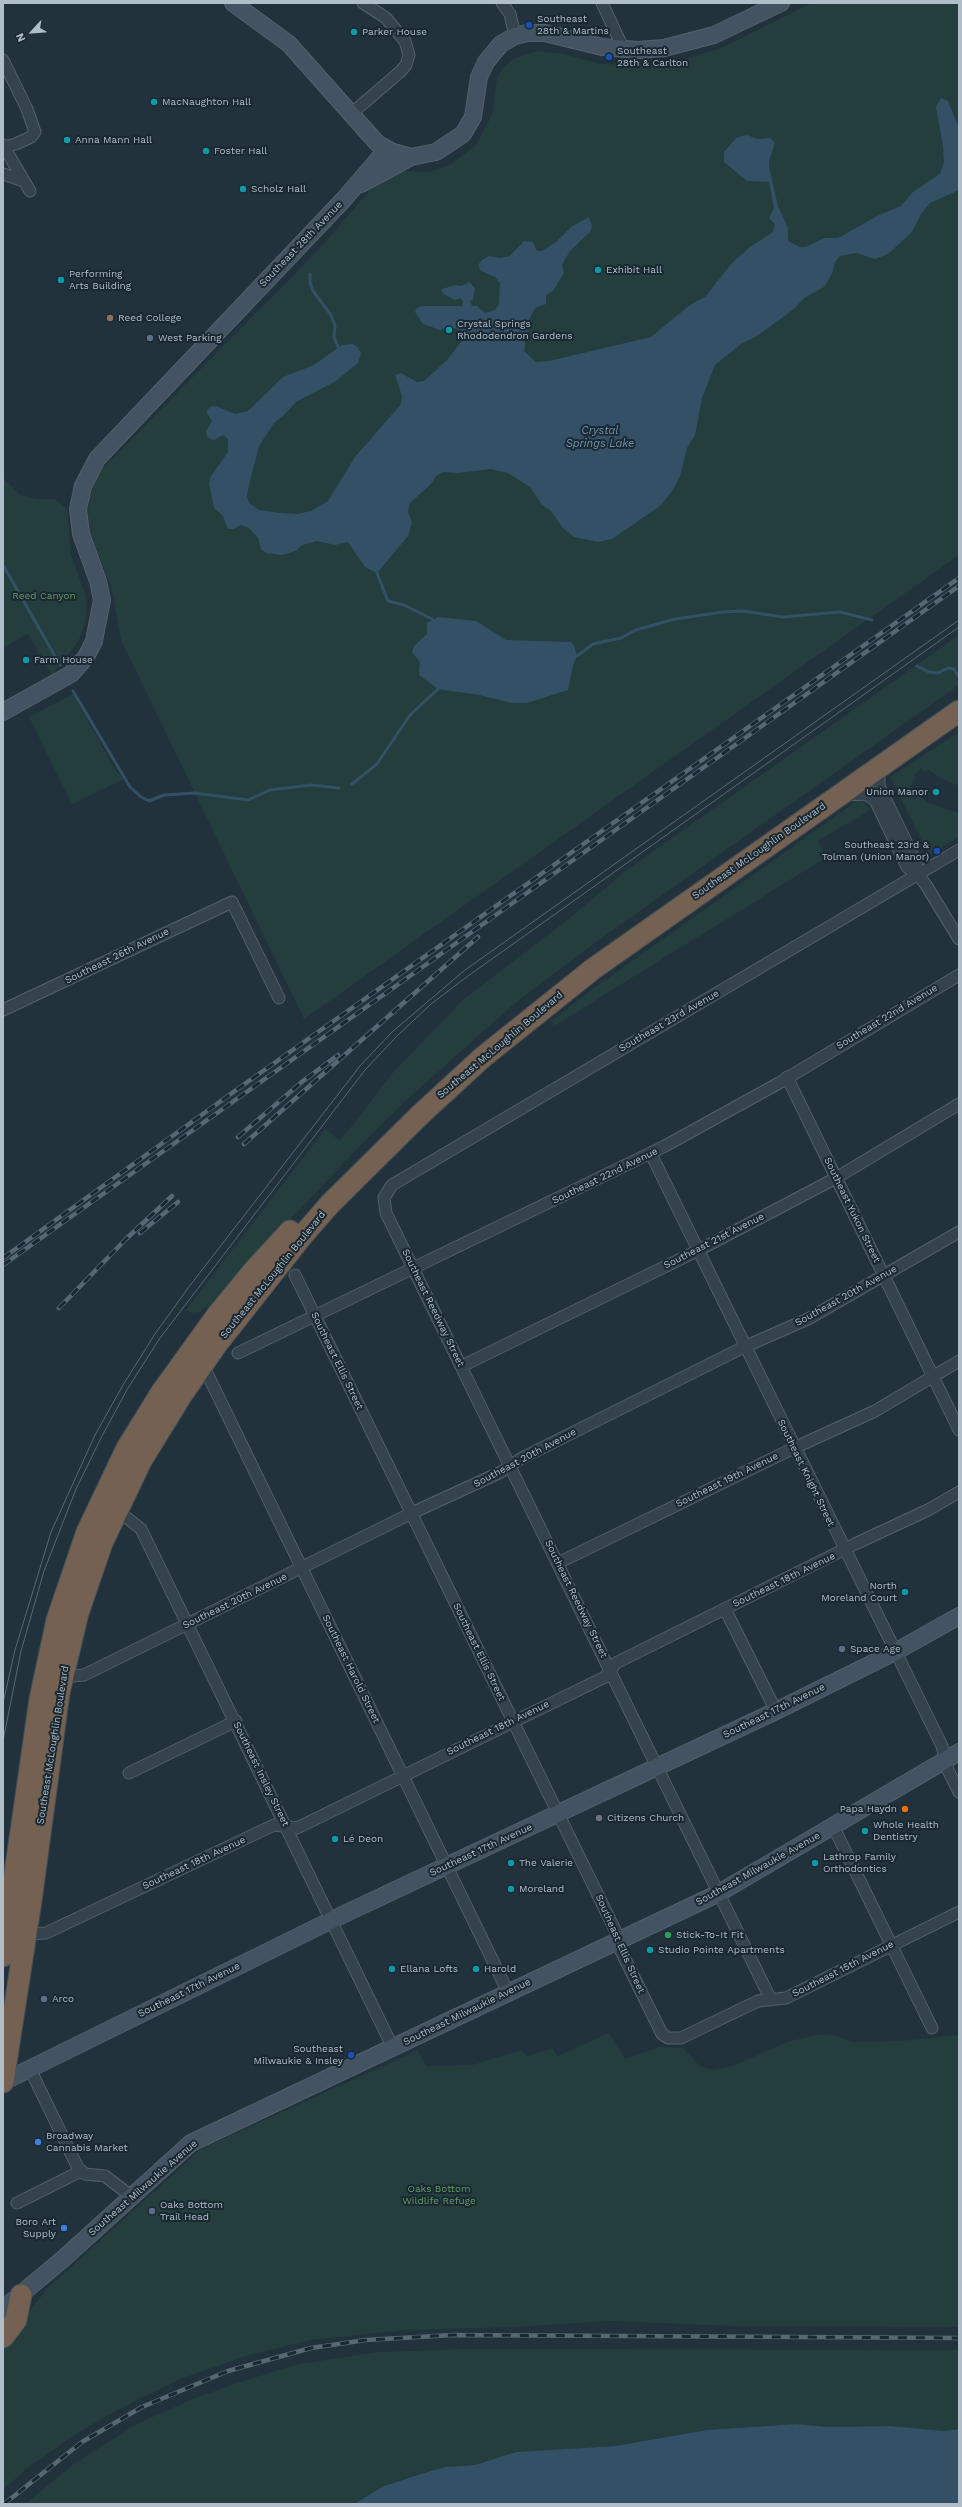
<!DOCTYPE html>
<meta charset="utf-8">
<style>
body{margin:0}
#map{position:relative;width:962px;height:2507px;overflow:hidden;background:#21323d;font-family:"Work Sans",sans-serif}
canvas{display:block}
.frame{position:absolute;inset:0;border:4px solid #b0bec9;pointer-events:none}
.north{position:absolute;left:12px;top:12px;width:40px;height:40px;-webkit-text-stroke:3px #1a2832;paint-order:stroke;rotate:244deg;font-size:11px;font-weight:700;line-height:16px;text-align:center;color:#b0bec9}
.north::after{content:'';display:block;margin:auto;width:14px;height:18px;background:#b0bec9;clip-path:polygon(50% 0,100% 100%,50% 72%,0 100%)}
</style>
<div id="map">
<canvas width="962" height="2507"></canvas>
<div class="frame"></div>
<div class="north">N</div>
</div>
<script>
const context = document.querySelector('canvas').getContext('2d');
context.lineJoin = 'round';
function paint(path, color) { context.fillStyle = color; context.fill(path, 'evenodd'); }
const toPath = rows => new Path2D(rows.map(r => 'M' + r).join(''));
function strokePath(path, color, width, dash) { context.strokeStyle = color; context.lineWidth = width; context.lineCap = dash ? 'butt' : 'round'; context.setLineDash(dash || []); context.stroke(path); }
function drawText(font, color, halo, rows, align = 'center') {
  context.font = font + ' "Work Sans",sans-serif'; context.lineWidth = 4; context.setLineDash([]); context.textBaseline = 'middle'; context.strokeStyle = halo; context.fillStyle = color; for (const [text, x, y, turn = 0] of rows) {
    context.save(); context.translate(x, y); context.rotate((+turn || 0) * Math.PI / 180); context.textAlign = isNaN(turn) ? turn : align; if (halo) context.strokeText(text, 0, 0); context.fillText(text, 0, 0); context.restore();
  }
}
const green = toPath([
 [812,3,959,3,959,555,304,1019,121,640,112,589,90,534,88,514,89,497,96,478,104,467,320,248,371,189,392,174,402,171,428,172,450,165,476,145,492,115,497,78,502,69,513,59,537,51,564,54,601,64,648,65,672,63,719,49],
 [3,478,20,495,38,499,54,499,67,508,71,555,86,596,86,620,79,640,52,675,28,634,3,648],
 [959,635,959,685,600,939,514,1004,402,1104,360,1146,253,1259,211,1310,206,1306,200,1312,192,1313,186,1310,325,1129,340,1141,395,1070,465,998,570,918,624,872],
 [73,694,115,769,124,779,72,804,29,717],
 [959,732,959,786,942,779,929,770,923,771,921,768,914,775,916,778,909,786,917,795,931,804,959,813,959,837,929,855,890,777],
 [861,798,870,810,818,841,827,857,554,1026,551,1021,594,988],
 [609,2033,625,2059,659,2047,683,2048,700,2066,713,2070,733,2066,787,2042,816,2035,830,2034,853,2042,901,2041,959,2035,959,2327,733,2326,610,2321,514,2327,404,2330,312,2340,249,2355,183,2378,137,2400,80,2431,26,2469,3,2490,3,2345,47,2289,201,2149,418,2050,426,2066,472,2065,522,2050,527,2057,552,2048,558,2056],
 [469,2349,959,2350,959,2429,944,2431,891,2426,827,2427,796,2424,707,2430,615,2446,516,2452,475,2465,445,2467,424,2473,384,2486,354,2504,25,2504,75,2463,137,2424,190,2400,240,2382,299,2364,378,2352]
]);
const water = toPath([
 [941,98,948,101,959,128,959,190,930,203,921,214,912,232,888,254,875,259,856,253,840,256,835,262,832,274,824,287,804,298,794,309,757,336,741,344,715,365,702,398,695,435,687,448,680,476,673,490,660,506,612,539,598,542,574,537,563,528,550,510,542,505,530,487,508,473,491,469,458,473,443,472,436,476,431,484,410,503,408,511,412,523,408,536,377,573,365,567,348,542,335,545,317,541,302,545,296,551,282,555,266,553,261,549,258,538,249,528,241,525,233,529,228,529,223,516,214,508,209,483,211,476,228,452,228,439,223,435,214,440,207,437,206,431,212,421,206,412,210,407,216,406,235,414,248,411,283,377,314,365,342,345,353,344,358,347,361,354,358,363,336,381,296,402,283,416,274,423,259,446,249,485,247,496,249,503,259,510,281,513,297,514,311,511,328,501,355,457,401,404,402,396,395,375,401,373,417,382,424,381,447,360,461,342,463,333,461,330,448,327,440,330,423,324,415,312,417,308,422,306,462,306,463,301,460,298,455,300,442,293,442,289,456,285,462,286,469,282,475,288,473,300,470,301,472,306,477,306,485,313,495,310,499,304,500,283,495,277,481,271,478,265,482,260,489,256,500,258,510,256,524,241,533,242,537,251,542,251,556,242,571,227,589,217,592,226,590,232,571,250,565,259,562,265,564,273,553,291,546,295,546,304,535,308,529,320,524,351,536,362,549,361,651,337,690,305,705,297,732,263,750,247,773,232,775,224,769,218,774,208,769,182,747,181,724,162,724,152,736,138,747,135,758,139,770,138,775,143,769,161,769,167,778,206,788,228,788,241,800,247,806,247,824,238,838,238,879,215,901,206,913,192,940,174,944,162,943,146,936,107],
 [438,617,476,621,506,640,571,642,574,645,577,656,573,665,568,690,527,703,512,703,479,695,438,689,419,675,420,662,412,652,414,646,427,634,427,623],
 [796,2424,827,2427,891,2426,944,2431,959,2429,959,2504,354,2504,384,2486,424,2473,445,2467,475,2465,516,2452,615,2446,707,2430]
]);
const stream = toPath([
 [310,274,310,282,313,291,331,315,335,326,334,337,338,347],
 [3,565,60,665],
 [377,573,388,601,404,605,432,619],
 [577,656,593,644,621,638,636,630,675,619,723,612,743,611,783,617,840,612,872,620],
 [917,666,929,672,938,673,948,668,954,669,959,677],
 [73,691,130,787,141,797,149,801,164,795,195,793,248,800,270,790,311,785,339,788],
 [352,784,377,764,410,715,438,689]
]);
const street = toPath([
 [502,3,510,14,515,36],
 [602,3,624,50],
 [3,60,27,109,35,132,31,137,16,144,3,147],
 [351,114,401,71,406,65,409,55,405,41,386,18,363,3],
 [3,145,30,191],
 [3,174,24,181],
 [879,768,879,786,916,862,918,875],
 [845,795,865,794,875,800,907,867,918,875,926,885,959,939],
 [3,1010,232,902,279,998],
 [787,1077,959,1430],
 [651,1154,942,1746,948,1770,959,1792],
 [295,1275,616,1932,620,1949,662,2034,668,2038,681,2038,758,2001,786,1998,959,1912],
 [238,1353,665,1146,779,1083,959,975],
 [201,1361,508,1992],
 [462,1366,697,1251,836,1178,959,1104],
 [117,1510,141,1529,393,2048],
 [558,1563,794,1448,875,1411,959,1361],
 [725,1609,776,1711],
 [62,1677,84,1675,412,1513,501,1472,520,1459,744,1347,808,1319,959,1232],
 [129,1773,236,1721],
 [833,1826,932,2028],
 [26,1934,46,1933,274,1825,297,1828,605,1677,616,1663,855,1544,928,1510,959,1492],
 [771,2000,386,1213,384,1198,392,1185,959,850],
 [29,2067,78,2168,85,2174,105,2176,131,2196],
 [17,2203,81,2171]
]);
const secondary = toPath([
 [233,3,289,44,377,143,393,152,411,157,436,152,463,134,473,117,479,77,486,62,501,44,515,36,527,33,545,33,602,47,638,50,664,48,714,35,781,3],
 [361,184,411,157],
 [3,712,71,674,86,657,94,641,102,600,98,581,81,534,78,509,83,486,97,459,345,198,387,149],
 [3,2082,340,1916,776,1711,895,1652,959,1616],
 [3,2309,63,2259,191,2143,719,1893,959,1752]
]);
const highway = toPath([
 [3,1956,40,1699,57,1620,87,1532,127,1448,161,1393,218,1314,255,1269,290,1231],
 [3,2082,31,1901,59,1693,78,1613,102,1543,141,1461,181,1396,217,1344,303,1235,330,1204,421,1114,483,1057,593,969,959,711],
 [3,2337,16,2320,21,2295]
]);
const tram = toPath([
 [3,1703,15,1650,51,1532,95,1435,123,1385,155,1334,188,1288,360,1066,392,1032,465,970,959,620],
 [3,1741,21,1651,44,1571,76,1489,101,1438,128,1388,160,1338,365,1070,397,1036,431,1004,468,976,959,627]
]);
const rail = toPath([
 [238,1137,303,1081,338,1055],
 [244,1144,478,937],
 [140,1233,178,1202],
 [3,1258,239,1088,959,578],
 [3,1265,959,586],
 [59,1308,126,1239,172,1196],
 [4,2504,82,2442,142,2407,228,2371,311,2348,366,2340,453,2335,959,2338]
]);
const markers = [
 [529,25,4,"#1a4fb4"],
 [354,32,4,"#0f9aa8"],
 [609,57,4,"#1a4fb4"],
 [154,102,4,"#0f9aa8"],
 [67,140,4,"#0f9aa8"],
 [206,151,4,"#0f9aa8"],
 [243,189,4,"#0f9aa8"],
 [598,270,4,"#0f9aa8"],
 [61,280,4,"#0f9aa8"],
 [110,318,4,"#8d6e63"],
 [449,330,4,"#0f9aa8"],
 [150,338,4,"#5c6f8a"],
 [26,660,4,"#0f9aa8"],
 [936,792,4,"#0f9aa8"],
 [937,851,4,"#1a4fb4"],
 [905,1592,4,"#0f9aa8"],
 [842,1649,4,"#5c6f8a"],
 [905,1809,4,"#e8710a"],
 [599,1818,4,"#6b7280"],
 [865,1831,4,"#0f9aa8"],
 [335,1839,4,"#0f9aa8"],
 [511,1863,4,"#0f9aa8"],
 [815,1863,4,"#0f9aa8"],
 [511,1889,4,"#0f9aa8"],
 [668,1935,4,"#2e9e5b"],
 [650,1950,4,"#0f9aa8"],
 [392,1969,4,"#0f9aa8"],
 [476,1969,4,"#0f9aa8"],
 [44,1999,4,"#5c6f8a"],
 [351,2055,4,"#1a4fb4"],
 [38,2142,4,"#3f7fe0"],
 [152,2211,4,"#5c6f8a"],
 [64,2228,4,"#3f7fe0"]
];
const poiNames = [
 ["Southeast",537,19],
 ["28th & Martins",537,31],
 ["Parker House",362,32],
 ["Southeast",617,51],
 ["28th & Carlton",617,63],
 ["MacNaughton Hall",162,102],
 ["Anna Mann Hall",75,140],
 ["Foster Hall",214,151],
 ["Scholz Hall",251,189],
 ["Exhibit Hall",606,270],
 ["Performing",69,274],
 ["Arts Building",69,286],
 ["Reed College",118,318],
 ["Crystal Springs",457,324],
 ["Rhododendron Gardens",457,336],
 ["West Parking",158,338],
 ["Farm House",34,660],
 ["Union Manor",928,792,"right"],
 ["Southeast 23rd &",929,845,"right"],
 ["Tolman (Union Manor)",929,857,"right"],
 ["North",897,1586,"right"],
 ["Moreland Court",897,1598,"right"],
 ["Space Age",850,1649],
 ["Papa Haydn",897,1809,"right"],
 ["Citizens Church",607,1818],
 ["Whole Health",873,1825],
 ["Dentistry",873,1837],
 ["Lé Deon",343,1839],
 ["Lathrop Family",823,1857],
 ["Orthodontics",823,1869],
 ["The Valerie",519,1863],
 ["Moreland",519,1889],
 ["Stick-To-It Fit",676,1935],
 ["Studio Pointe Apartments",658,1950],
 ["Ellana Lofts",400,1969],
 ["Harold",484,1969],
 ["Arco",52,1999],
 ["Southeast",343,2049,"right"],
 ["Milwaukie & Insley",343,2061,"right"],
 ["Broadway",46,2136],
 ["Cannabis Market",46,2148],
 ["Oaks Bottom",160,2205],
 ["Trail Head",160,2217],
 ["Boro Art",56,2222,"right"],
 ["Supply",56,2234,"right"]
];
const streetNames = [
 ["Southeast 28th Avenue",301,244,-46],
 ["Southeast McLoughlin Boulevard",759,851,-35],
 ["Southeast 26th Avenue",117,956,-26],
 ["Southeast 22nd Avenue",887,1017,-31],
 ["Southeast 23rd Avenue",669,1021,-30],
 ["Southeast McLoughlin Boulevard",500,1045,-40],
 ["Southeast 22nd Avenue",605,1176,-26],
 ["Southeast Yukon Street",852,1210,64],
 ["Southeast 21st Avenue",714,1241,-27],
 ["Southeast McLoughlin Boulevard",273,1275,-51],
 ["Southeast 20th Avenue",846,1296,-29],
 ["Southeast Reedway Street",433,1308,64],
 ["Southeast Ellis Street",337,1361,64],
 ["Southeast 20th Avenue",525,1458,-28],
 ["Southeast Knight Street",806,1473,64],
 ["Southeast 19th Avenue",727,1480,-26],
 ["Southeast 18th Avenue",784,1580,-26],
 ["Southeast Reedway Street",576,1599,64],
 ["Southeast 20th Avenue",235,1601,-26],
 ["Southeast Ellis Street",479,1652,64],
 ["Southeast Harold Street",351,1669,64],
 ["Southeast 17th Avenue",774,1711,-26],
 ["Southeast 18th Avenue",498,1728,-26],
 ["Southeast McLoughlin Boulevard",53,1745,-81],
 ["Southeast Insley Street",261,1774,64],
 ["Southeast 17th Avenue",481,1850,-25],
 ["Southeast 18th Avenue",194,1863,-25],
 ["Southeast Milwaukie Avenue",758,1869,-29],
 ["Southeast Ellis Street",620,1944,66],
 ["Southeast 15th Avenue",843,1969,-27],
 ["Southeast 17th Avenue",189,1990,-26],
 ["Southeast Milwaukie Avenue",467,2012,-26],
 ["Southeast Milwaukie Avenue",143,2188,-41]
];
const parkNames = [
 ["Reed Canyon",44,596],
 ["Oaks Bottom",439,2189],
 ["Wildlife Refuge",439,2201]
];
const waterNames = [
 ["Crystal",600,431],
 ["Springs Lake",600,444]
];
paint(green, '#233e3d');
paint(water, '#335066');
strokePath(stream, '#335066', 3);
strokePath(street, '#53616b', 13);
strokePath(secondary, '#53616b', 18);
strokePath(highway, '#404e58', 23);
strokePath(street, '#35434d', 11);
strokePath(secondary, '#435361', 16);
strokePath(highway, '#746151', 21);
strokePath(tram, '#576875', 1);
strokePath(rail, '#576875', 4.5);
strokePath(rail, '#1a2832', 3, [9]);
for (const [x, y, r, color] of markers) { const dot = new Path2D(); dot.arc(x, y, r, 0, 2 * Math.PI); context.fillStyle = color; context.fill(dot); strokePath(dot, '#1a2832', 1.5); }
drawText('10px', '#b0bec9', '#1a2832', poiNames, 'left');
drawText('10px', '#b0bec9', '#1a2832', streetNames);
drawText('10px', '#659c69', '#1a2832', parkNames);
drawText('italic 11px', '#6e94af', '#1a2832', waterNames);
</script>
